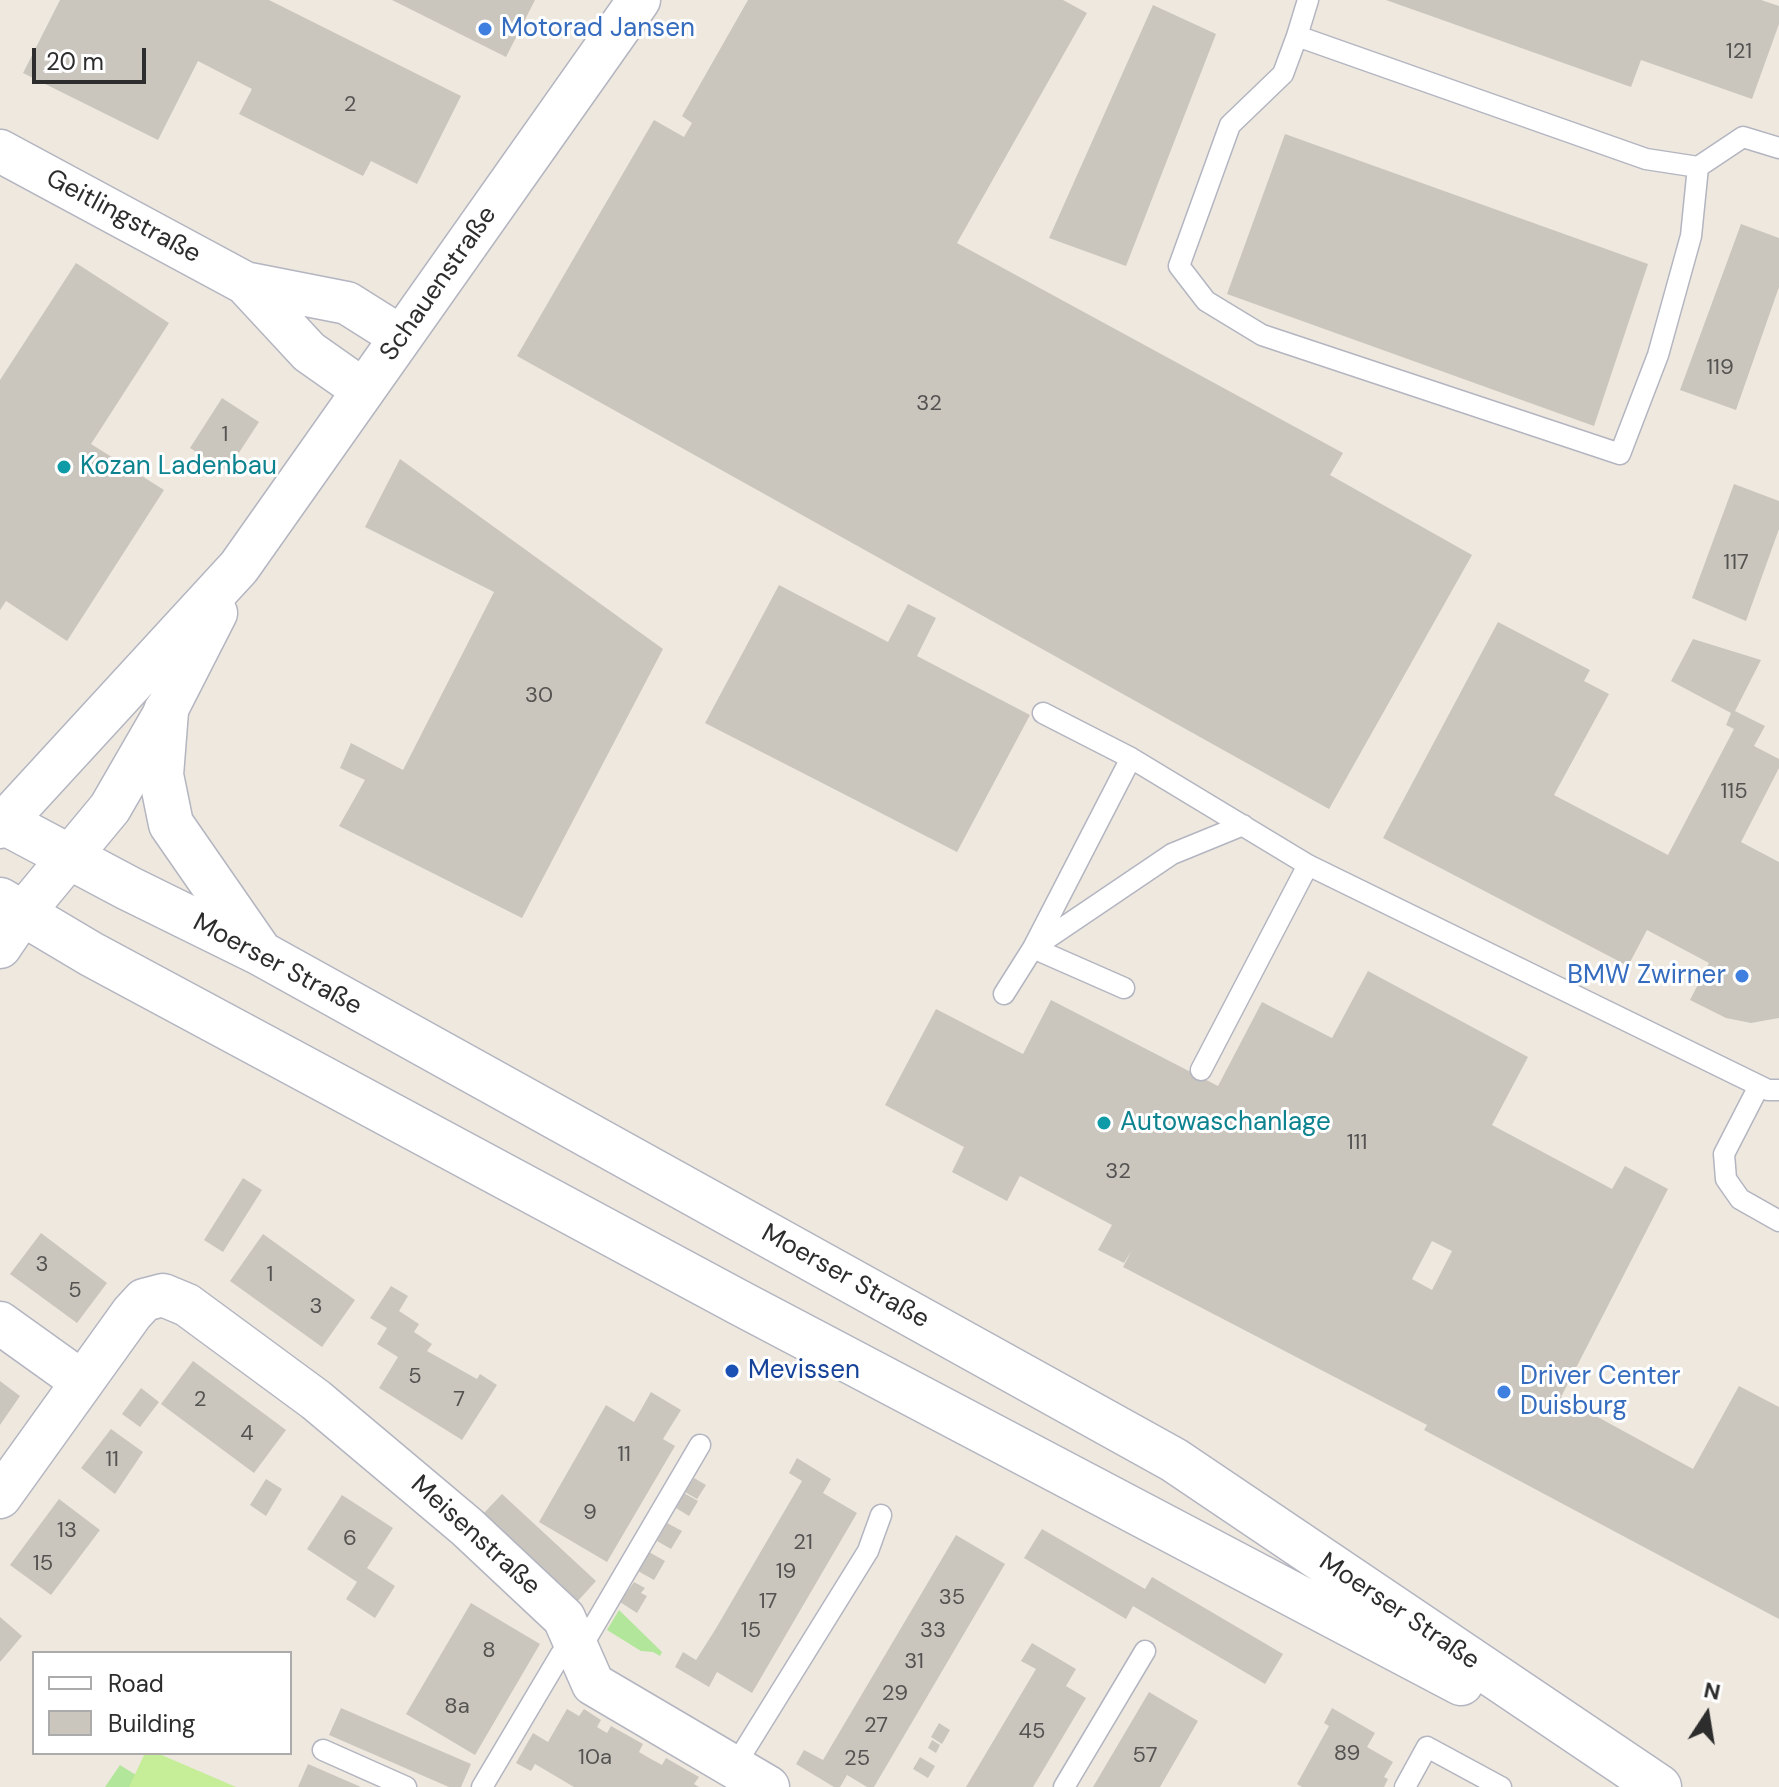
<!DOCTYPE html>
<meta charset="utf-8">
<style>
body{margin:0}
#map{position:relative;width:1779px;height:1787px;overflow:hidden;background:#eee8df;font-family:"DM Sans",sans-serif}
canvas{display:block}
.legend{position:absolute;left:32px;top:1651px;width:260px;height:104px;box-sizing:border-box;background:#fff;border:2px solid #ababab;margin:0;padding:10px 14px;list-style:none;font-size:24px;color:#2d2d2d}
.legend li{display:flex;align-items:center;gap:16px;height:40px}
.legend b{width:40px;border:2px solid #ababab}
.north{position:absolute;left:1667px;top:1675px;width:80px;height:80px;-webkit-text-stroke:6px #fff;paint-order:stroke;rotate:12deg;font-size:22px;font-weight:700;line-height:32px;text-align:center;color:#2d2d2d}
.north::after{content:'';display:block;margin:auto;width:28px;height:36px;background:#2d2d2d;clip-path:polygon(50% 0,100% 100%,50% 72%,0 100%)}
.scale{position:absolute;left:32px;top:48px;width:114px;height:36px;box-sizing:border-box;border:4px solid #2d2d2d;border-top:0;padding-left:10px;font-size:24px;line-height:28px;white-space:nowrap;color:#2d2d2d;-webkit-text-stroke:6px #fff;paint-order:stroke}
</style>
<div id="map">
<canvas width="1779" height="1787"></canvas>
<ul class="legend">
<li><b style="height:10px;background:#fff"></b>Road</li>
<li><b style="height:22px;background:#cac6be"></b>Building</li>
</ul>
<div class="north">N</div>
<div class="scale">20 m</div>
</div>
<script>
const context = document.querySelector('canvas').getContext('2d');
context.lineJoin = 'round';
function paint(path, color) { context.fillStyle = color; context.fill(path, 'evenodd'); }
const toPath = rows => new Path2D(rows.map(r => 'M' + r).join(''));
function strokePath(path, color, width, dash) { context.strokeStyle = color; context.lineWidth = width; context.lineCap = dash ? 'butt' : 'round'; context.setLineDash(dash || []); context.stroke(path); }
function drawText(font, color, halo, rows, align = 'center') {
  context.font = font + ' "DM Sans",sans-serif'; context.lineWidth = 6; context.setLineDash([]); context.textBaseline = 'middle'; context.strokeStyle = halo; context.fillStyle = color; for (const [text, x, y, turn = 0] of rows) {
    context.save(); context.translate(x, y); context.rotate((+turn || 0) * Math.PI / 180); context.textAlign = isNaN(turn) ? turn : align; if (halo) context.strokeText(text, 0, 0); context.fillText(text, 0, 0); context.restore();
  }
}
const green = toPath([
 [619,1610,662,1652,660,1656,653,1652,641,1651,607,1630],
 [120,1765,155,1787,105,1787]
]);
const pitch = toPath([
 [145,1753,157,1753,236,1787,129,1787]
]);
const building = toPath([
 [60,0,269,0,461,96,417,184,371,161,363,176,239,114,252,89,198,61,158,140,23,73],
 [392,0,535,0,506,57],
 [748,0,1063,0,1087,13,957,243,1343,453,1330,475,1472,555,1329,809,517,356,654,120,684,137,692,123,682,116],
 [1386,0,1761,0,1779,6,1779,24,1752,99,1641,60,1631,87],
 [1153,5,1216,34,1126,266,1049,238],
 [1285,134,1648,264,1594,426,1227,294],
 [1741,224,1779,238,1779,287,1736,410,1680,390],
 [76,263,169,323,91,444,164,490,67,641,6,601,0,610,0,380],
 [222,398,259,422,227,471,190,448],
 [400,459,663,649,522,918,339,826,365,780,340,768,351,743,403,770,494,592,365,527],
 [1734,484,1779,501,1779,529,1746,621,1692,598],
 [779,585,888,642,908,604,936,618,917,656,1030,715,957,852,705,723],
 [1498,622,1590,670,1584,681,1609,694,1554,795,1668,855,1734,729,1726,725,1731,713,1671,681,1693,639,1761,660,1735,711,1765,726,1754,746,1779,759,1779,768,1741,842,1779,862,1779,1018,1751,1023,1726,1018,1690,1000,1709,963,1647,930,1628,966,1383,838],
 [1368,971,1528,1057,1492,1125,1612,1189,1625,1166,1668,1189,1561,1397,1693,1469,1739,1386,1779,1407,1779,1619,1424,1430,1427,1425,1123,1267,1132,1250,1124,1263,1098,1250,1112,1225,1020,1176,1007,1201,952,1172,964,1147,885,1105,936,1009,1023,1054,1051,1000,1218,1086,1262,1002,1332,1038],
 [1432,1241,1452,1251,1432,1290,1412,1279],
 [243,1178,262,1190,223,1252,204,1240],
 [41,1233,107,1283,77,1323,10,1274],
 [263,1234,355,1300,322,1347,230,1281],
 [391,1286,408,1296,399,1311,419,1324,414,1332,432,1344,427,1351,477,1379,480,1374,497,1385,462,1440,379,1388,398,1357,377,1344,387,1328,370,1318],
 [193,1361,286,1430,254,1473,161,1404],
 [0,1381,20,1396,0,1425],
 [141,1388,159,1402,140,1427,122,1414],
 [651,1392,681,1410,663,1439,675,1446,607,1562,539,1522,606,1405,634,1422],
 [111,1429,143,1452,115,1494,81,1468],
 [797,1458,831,1479,823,1493,857,1513,752,1693,717,1672,709,1687,675,1667,683,1652,696,1660,715,1630,802,1481,789,1473],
 [694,1478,706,1485,697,1499,685,1492],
 [266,1479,282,1489,266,1516,250,1505],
 [684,1493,698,1501,689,1516,676,1508],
 [502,1494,596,1581,576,1603,482,1515],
 [342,1495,393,1528,367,1568,395,1586,375,1618,346,1599,357,1582,307,1549],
 [59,1499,100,1530,51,1595,10,1565],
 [667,1523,682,1531,671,1549,657,1541],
 [1042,1529,1145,1589,1152,1577,1283,1654,1265,1684,1133,1606,1126,1619,1024,1558],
 [956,1535,1005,1564,874,1787,867,1787,847,1775,840,1787,834,1787,796,1764,804,1750,823,1760],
 [649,1552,665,1561,654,1580,638,1571],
 [634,1582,645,1588,641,1593,647,1596,637,1613,620,1602],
 [471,1603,540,1644,475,1755,406,1714],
 [0,1617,22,1636,0,1662],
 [1032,1643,1076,1669,1066,1686,1086,1698,1033,1787,966,1787,1036,1669,1021,1661],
 [1149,1692,1198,1721,1160,1787,1093,1787],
 [341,1708,471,1764,461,1787,449,1787,329,1735],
 [1332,1708,1375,1733,1367,1747,1393,1762,1384,1777,1388,1779,1384,1787,1302,1787,1297,1784,1329,1726,1324,1723],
 [567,1709,579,1716,584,1709,601,1720,597,1727,607,1733,611,1726,643,1744,639,1752,651,1759,662,1765,666,1758,699,1777,694,1784,699,1787,574,1787,535,1764,531,1771,516,1763,533,1733,548,1742],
 [939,1723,950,1730,942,1744,931,1737],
 [932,1740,940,1745,936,1753,928,1748],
 [920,1757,935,1766,928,1778,913,1769],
 [308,1764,361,1787,298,1787]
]);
const service = toPath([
 [1297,36,1308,0],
 [1698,167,1691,236,1658,355,1620,454,1262,335,1206,301,1179,266,1230,125,1283,74,1297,36,1646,159,1698,167,1743,137,1779,148],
 [1043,713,1131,758,1308,865,1768,1090,1779,1090],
 [1124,988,1033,948,1172,854,1243,825],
 [1004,994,1033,948,1131,758],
 [1201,1070,1308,865],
 [1759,1086,1724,1154,1726,1179,1740,1199,1779,1221],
 [323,1750,406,1787],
 [734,1767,868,1551,881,1515],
 [482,1787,561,1654,588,1636,700,1445],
 [1064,1787,1145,1651],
 [1405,1787,1427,1747,1501,1787]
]);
const minor = toPath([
 [0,151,245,283,347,303,401,337],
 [245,283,309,352,363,390],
 [0,827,239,567,639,0],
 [0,947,23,913,110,808,166,711,216,613],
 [0,1323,81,1381],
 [0,1497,132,1313,144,1300,163,1295,187,1305,316,1400,467,1527,564,1618,593,1684,768,1787]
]);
const secondary = toPath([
 [166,711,161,775,171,824,259,951],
 [0,820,128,888,260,953,1174,1460,1659,1787],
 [0,900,91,954,740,1303,1461,1683]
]);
const markers = [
 [485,29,8,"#3f7fe0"],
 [64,467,8,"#0f9aa8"],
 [1742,976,8,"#3f7fe0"],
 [1104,1123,8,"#0f9aa8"],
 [732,1371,8,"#1a4fb4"],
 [1504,1392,8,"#3f7fe0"]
];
const numberNames = [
 ["121",1739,52],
 ["2",350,105],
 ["119",1720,368],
 ["32",929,404],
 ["1",225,435],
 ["117",1736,563],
 ["30",539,696],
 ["115",1734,792],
 ["111",1357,1143],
 ["32",1118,1172],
 ["3",42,1265],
 ["1",270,1275],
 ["5",75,1291],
 ["3",316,1307],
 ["5",415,1377],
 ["2",200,1400],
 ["7",459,1400],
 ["4",247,1434],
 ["11",624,1455],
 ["11",112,1460],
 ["9",590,1513],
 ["13",67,1531],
 ["6",350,1539],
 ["21",803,1543],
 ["15",43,1564],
 ["19",786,1572],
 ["35",952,1598],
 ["17",768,1602],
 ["15",751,1631],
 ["33",933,1631],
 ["8",489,1651],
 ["31",914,1662],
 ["29",895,1694],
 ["8a",457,1707],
 ["27",876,1726],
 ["45",1032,1732],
 ["89",1347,1754],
 ["57",1145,1756],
 ["10a",595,1758],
 ["25",857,1759]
];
const shopNames = [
 ["Motorad Jansen",501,29],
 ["BMW Zwirner",1726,976,"right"],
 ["Driver Center",1520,1377],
 ["Duisburg",1520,1407]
];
const streetNames = [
 ["Geitlingstraße",123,217,28],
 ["Schauenstraße",439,284,-55],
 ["Moerser Straße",277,965,28],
 ["Moerser Straße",845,1277,29],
 ["Meisenstraße",475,1536,42],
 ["Moerser Straße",1399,1612,34]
];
const cultureNames = [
 ["Kozan Ladenbau",80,467],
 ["Autowaschanlage",1120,1123]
];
const transitNames = [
 ["Mevissen",748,1371]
];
paint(green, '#b2e69b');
paint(pitch, '#c6ed97');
paint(building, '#cac6be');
strokePath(service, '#b3b5c0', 23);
strokePath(minor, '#b3b5c0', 45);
strokePath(secondary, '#b3b5c0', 47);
strokePath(service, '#fff', 20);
strokePath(minor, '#fff', 42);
strokePath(secondary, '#fff', 44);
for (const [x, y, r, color] of markers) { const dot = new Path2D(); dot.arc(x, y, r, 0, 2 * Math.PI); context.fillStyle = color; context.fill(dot); strokePath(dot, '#fff', 3); }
drawText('22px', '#545351', null, numberNames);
drawText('26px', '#366cbe', '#fff', shopNames, 'left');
drawText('26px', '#2d2d2d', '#fff', streetNames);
drawText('26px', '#0d838f', '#fff', cultureNames, 'left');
drawText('26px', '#164399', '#fff', transitNames, 'left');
</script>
